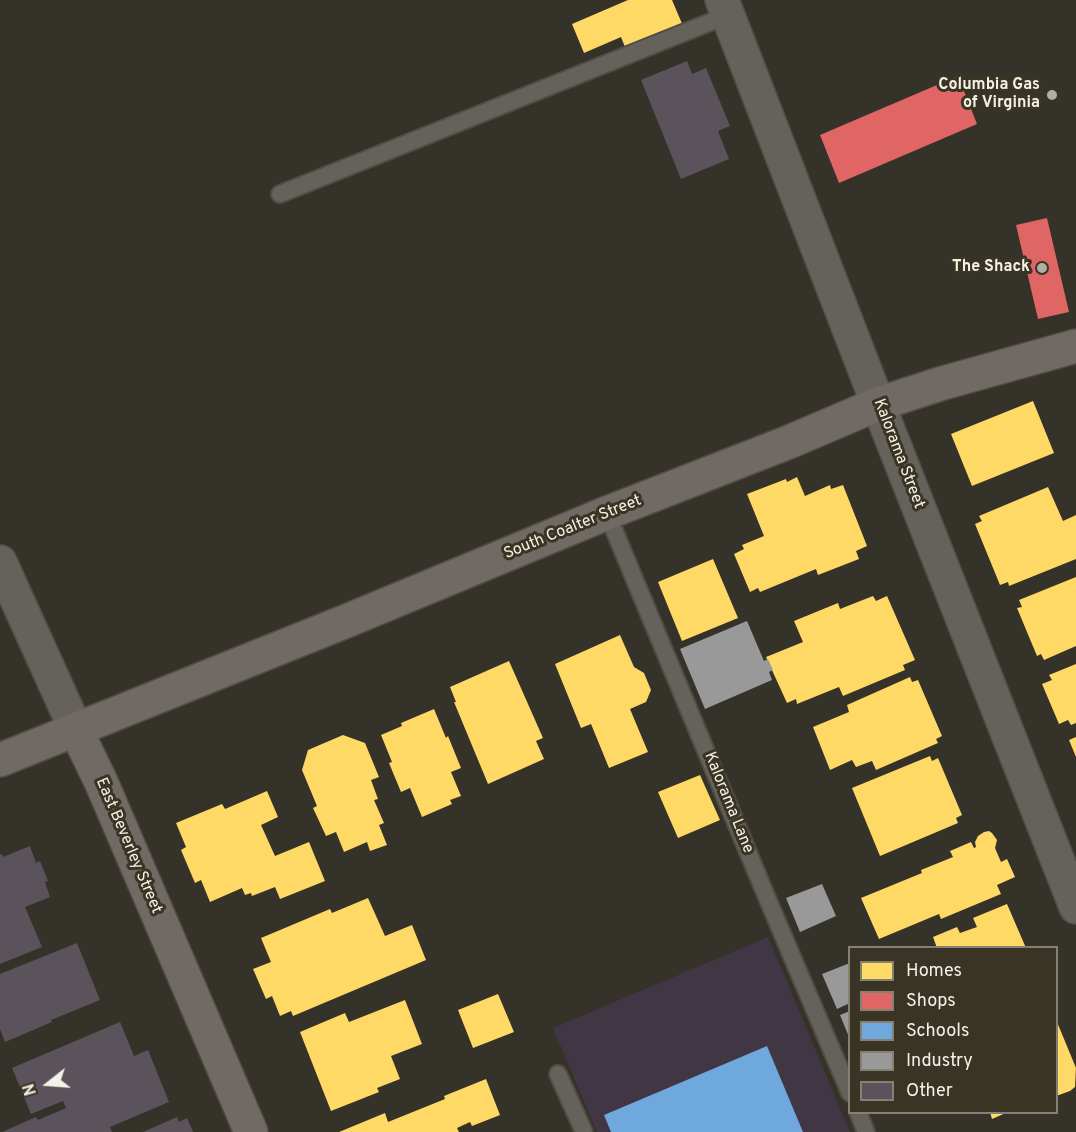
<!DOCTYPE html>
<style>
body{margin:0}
#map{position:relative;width:1076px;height:1132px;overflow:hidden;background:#353229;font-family:Overpass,sans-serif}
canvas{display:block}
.legend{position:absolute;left:848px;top:946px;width:210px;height:168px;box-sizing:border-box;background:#3a3424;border:2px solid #848072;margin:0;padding:8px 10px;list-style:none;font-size:18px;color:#f4f1e7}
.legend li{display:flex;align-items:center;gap:12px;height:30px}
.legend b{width:30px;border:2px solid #848072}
.north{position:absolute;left:18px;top:1054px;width:60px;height:60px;-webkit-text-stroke:4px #3a3424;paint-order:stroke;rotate:253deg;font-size:16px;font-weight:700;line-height:24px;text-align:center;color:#f4f1e7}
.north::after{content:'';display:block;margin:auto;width:21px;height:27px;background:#f4f1e7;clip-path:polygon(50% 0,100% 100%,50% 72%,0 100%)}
</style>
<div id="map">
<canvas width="1076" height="1132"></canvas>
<ul class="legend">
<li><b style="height:16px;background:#ffd966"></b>Homes</li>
<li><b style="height:16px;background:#e06666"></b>Shops</li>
<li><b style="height:16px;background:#6fa8dc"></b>Schools</li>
<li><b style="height:16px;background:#999"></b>Industry</li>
<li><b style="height:16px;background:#5b535c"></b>Other</li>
</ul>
<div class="north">N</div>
</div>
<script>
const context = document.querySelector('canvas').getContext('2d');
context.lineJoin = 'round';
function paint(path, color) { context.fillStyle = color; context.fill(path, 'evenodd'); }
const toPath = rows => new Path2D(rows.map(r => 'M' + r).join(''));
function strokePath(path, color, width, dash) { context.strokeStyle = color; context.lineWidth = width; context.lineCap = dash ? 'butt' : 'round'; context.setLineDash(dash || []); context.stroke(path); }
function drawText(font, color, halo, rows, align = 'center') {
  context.font = font + ' Overpass,sans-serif'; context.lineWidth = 6; context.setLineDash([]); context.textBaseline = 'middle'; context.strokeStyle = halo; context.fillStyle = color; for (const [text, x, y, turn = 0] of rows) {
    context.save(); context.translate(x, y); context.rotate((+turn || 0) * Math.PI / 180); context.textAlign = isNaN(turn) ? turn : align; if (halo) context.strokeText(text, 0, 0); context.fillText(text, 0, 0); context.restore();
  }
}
const commercial = toPath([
 [768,937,850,1132,597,1132,553,1028]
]);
const homes = toPath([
 [628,0,672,0,683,26,646,42,645,39,625,47,621,37,584,53,572,24],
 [1033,401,1054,453,972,486,951,434],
 [797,477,805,496,830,485,831,489,843,485,867,546,856,551,859,559,818,575,816,569,760,592,758,588,750,592,734,554,744,549,742,545,764,536,747,494,786,479,787,482],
 [1048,487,1063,521,1076,515,1076,559,1009,586,1008,582,1000,585,975,524,982,521,979,516],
 [713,559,738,618,682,641,658,582],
 [1076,577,1076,646,1044,660,1041,654,1037,656,1017,608,1022,607,1019,600],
 [873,596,876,601,887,596,915,660,903,665,905,670,843,696,839,687,797,704,796,699,787,703,766,657,803,642,794,621,838,603,840,609],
 [620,635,634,667,644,673,651,690,646,702,630,709,648,752,609,768,591,724,581,728,555,664],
 [509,661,543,738,536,741,544,759,488,784,454,702,456,702,450,687],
 [1076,664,1076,723,1071,725,1068,720,1059,724,1042,684,1052,680,1049,675],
 [910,677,912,682,918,680,942,736,936,739,938,743,876,770,872,761,856,767,852,760,830,770,813,727,849,712,847,705],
 [434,709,446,738,448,736,461,768,451,772,461,796,450,800,452,804,422,817,410,788,401,792,389,763,392,762,381,735,402,726,401,723],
 [343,735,365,743,379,777,371,780,378,799,374,800,384,823,379,825,387,845,370,851,367,842,344,852,336,832,326,836,313,808,317,806,302,770,308,750],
 [1076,737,1076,757,1069,740],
 [930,756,932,761,938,758,962,815,956,818,958,823,880,856,852,788],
 [700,775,720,820,678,838,658,792],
 [267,791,278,817,261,825,275,856,309,842,325,881,280,899,275,887,252,896,251,893,245,895,242,888,210,902,201,880,195,883,181,850,186,847,176,823,222,804,225,809],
 [989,831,992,833,997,840,995,848,1001,862,1007,859,1015,877,997,885,1001,894,941,919,939,914,879,939,861,898,922,873,921,870,953,857,950,851,971,842,974,848,976,847,975,842,978,836,984,832],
 [368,898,385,936,412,925,426,960,293,1016,291,1011,280,1016,272,996,266,999,253,969,271,962,261,938,330,909,332,913],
 [1007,904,1026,948,937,948,933,937,957,927,960,933,977,927,973,918],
 [498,994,514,1032,473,1048,458,1010],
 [405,1000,422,1044,391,1056,400,1079,377,1088,379,1092,331,1111,300,1032,345,1013,349,1022],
 [1057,1022,1076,1068,1075,1087,1070,1091,1059,1095,1057,1095],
 [486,1079,500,1115,472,1126,470,1122,457,1128,459,1132,339,1132,385,1113,388,1122,445,1099,444,1096],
 [990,1112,1008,1112,992,1119]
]);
const shops = toPath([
 [958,76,977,124,839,183,820,135],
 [1047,218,1069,312,1038,319,1016,225]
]);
const schools = toPath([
 [767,1046,803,1132,611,1132,604,1115]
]);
const industry = toPath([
 [747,621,764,661,768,659,773,670,769,672,772,680,705,709,680,649],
 [822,884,836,916,800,932,786,898],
 [850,963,850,1003,837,1009,822,974],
 [850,1011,850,1037,849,1037,840,1015]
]);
const building = toPath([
 [687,61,692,74,706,68,730,126,718,131,729,159,681,179,641,80],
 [30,846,36,863,40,861,48,881,45,882,50,897,25,907,42,947,0,964,0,855,2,854,3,857],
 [77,943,100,1000,51,1020,52,1022,5,1042,0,1029,0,974],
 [120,1022,134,1056,148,1050,169,1102,110,1127,112,1132,2,1132,36,1117,38,1120,66,1108,63,1101,31,1114,12,1068],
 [177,1117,179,1122,187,1118,193,1132,143,1132]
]);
const service = toPath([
 [280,194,728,15],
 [607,513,765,893,850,1093],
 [558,1074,584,1132],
 [858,1112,866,1132]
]);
const minor = toPath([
 [722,0,878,404,1076,907]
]);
const tertiary = toPath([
 [0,562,76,730]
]);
const secondary = toPath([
 [76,730,102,784,251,1132],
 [0,760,344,622,607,513,789,442,878,404,943,383,1076,346]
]);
const markers = [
 [1052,95,6,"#b1aea4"],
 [1042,268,6,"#b1aea4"]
];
const poiNames = [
 ["Columbia Gas",1040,86],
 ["of Virginia",1040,104],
 ["The Shack",1030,268]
];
const streetNames = [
 ["Kalorama Street",898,454,69],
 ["South Coalter Street",573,528,-22],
 ["Kalorama Lane",728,803,68],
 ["East Beverley Street",128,846,67]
];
paint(commercial, '#413643');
paint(homes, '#ffd966');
paint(shops, '#e06666');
paint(schools, '#6fa8dc');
paint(industry, '#999');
paint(building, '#5b535c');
strokePath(service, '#504d45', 20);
strokePath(minor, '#504d45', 36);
strokePath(tertiary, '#504d45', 36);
strokePath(secondary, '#504d45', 36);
strokePath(service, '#64625b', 16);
strokePath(minor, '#64625b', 33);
strokePath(tertiary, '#64625b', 33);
strokePath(secondary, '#706964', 33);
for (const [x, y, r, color] of markers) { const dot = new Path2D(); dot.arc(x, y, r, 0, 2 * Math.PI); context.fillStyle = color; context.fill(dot); strokePath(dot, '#3a3424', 2); }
drawText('bold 16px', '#f4f1e7', '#3a3424', poiNames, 'right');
drawText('16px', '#f4f1e7', '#3a3424', streetNames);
</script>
